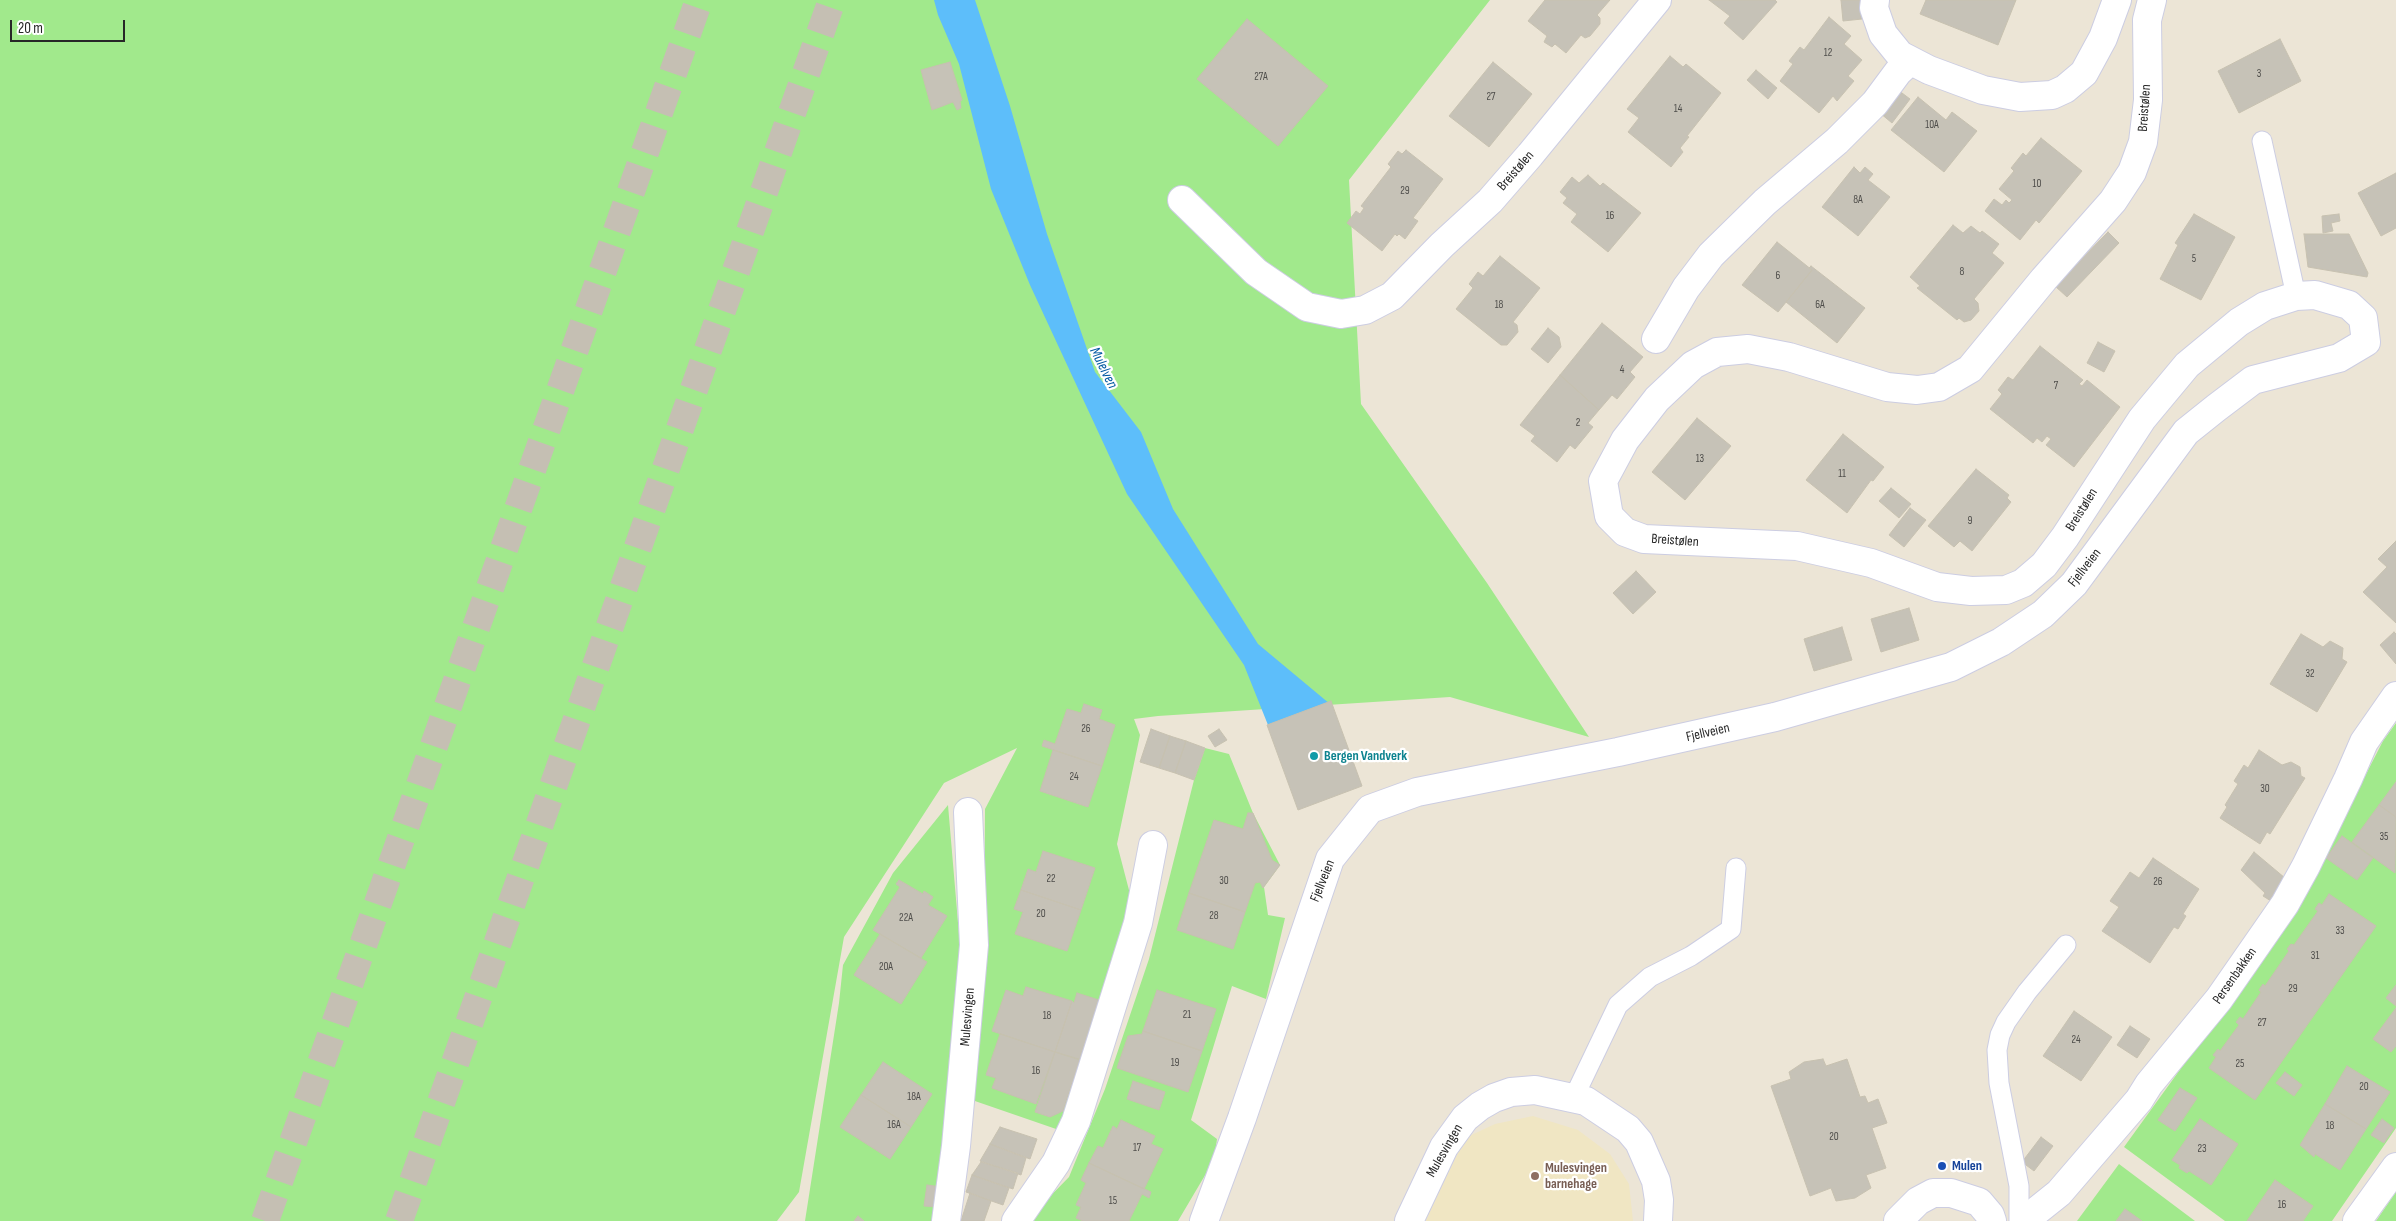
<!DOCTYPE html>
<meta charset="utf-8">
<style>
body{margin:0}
#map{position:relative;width:2396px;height:1221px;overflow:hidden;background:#ece5d6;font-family:"Sofia Sans Condensed",sans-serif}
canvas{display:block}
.scale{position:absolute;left:10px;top:20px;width:115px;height:22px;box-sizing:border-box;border:2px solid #272727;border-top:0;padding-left:6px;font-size:15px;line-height:18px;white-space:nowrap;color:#272727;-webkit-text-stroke:4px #fff;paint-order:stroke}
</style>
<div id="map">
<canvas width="2396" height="1221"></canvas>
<div class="scale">20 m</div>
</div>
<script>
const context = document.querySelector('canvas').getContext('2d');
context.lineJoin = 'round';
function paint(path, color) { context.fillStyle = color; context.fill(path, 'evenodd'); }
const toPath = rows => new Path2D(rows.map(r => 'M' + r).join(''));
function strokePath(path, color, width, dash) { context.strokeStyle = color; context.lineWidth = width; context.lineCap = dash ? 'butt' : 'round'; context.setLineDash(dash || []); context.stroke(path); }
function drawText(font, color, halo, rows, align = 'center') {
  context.font = font + ' "Sofia Sans Condensed",sans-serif'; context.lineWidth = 4.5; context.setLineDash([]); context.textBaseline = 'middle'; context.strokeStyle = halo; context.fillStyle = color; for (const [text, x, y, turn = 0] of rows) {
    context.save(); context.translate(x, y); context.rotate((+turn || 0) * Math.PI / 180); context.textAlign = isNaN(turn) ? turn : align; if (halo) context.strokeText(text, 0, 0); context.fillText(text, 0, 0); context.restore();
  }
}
const education = toPath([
 [1533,1116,1578,1130,1610,1154,1629,1184,1633,1221,1425,1221,1465,1138,1495,1124]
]);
const green = toPath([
 [0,0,1490,0,1349,180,1361,404,1487,583,1589,737,1450,697,1158,716,1134,719,1140,735,1117,844,1130,894,1107,988,1059,1130,972,1100,984,967,985,809,1017,748,944,783,844,937,799,1192,777,1221,0,1221],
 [2396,723,2396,1128,2332,1221,2225,1221,2124,1147,2229,1002,2307,889,2383,741],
 [1205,748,1229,754,1253,813,1280,865,1264,887,1268,915,1285,918,1266,999,1232,986,1191,1120,1217,1139,1214,1160,1178,1221,1026,1221,1069,1177,1105,1089,1149,959,1194,780],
 [948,805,960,946,955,1069,937,1221,805,1221,839,1003,843,965,893,873],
 [2119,1164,2195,1221,2077,1221],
 [2396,1192,2396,1221,2376,1221]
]);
const water = toPath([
 [934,0,975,0,1010,106,1047,234,1095,372,1141,432,1173,509,1258,644,1330,704,1268,725,1244,665,1127,494,1030,285,991,189,959,64,938,15]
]);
const building = toPath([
 [1545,0,1610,0,1597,15,1600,18,1600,24,1590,36,1585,38,1581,35,1566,53,1555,44,1552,47,1544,42,1547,36,1528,21,1545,0],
 [1709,0,1775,0,1777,2,1743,40,1724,23,1730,16,1709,0],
 [1841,0,1861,0,1862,19,1843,21,1841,0],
 [1926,0,2016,0,1998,45,1920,14,1926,0],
 [1829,17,1851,36,1844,44,1862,60,1848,76,1854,81,1837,101,1833,96,1819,113,1780,81,1793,64,1789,61,1800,47,1804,50,1829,17],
 [1247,19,1328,86,1278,146,1197,79,1247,19],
 [2280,39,2301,81,2239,113,2218,71,2280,39],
 [1670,56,1683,67,1686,64,1721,93,1687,136,1689,137,1680,148,1683,152,1671,167,1628,132,1639,118,1627,109,1670,56],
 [950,62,962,100,960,101,961,108,957,110,953,102,932,110,921,70,950,62],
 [1493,62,1532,94,1489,147,1449,116,1493,62],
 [1756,70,1777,88,1768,99,1747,80,1756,70],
 [1898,90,1910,99,1892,123,1880,113,1898,90],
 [1918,97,1946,120,1952,112,1977,131,1944,172,1891,130,1918,97],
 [2041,138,2082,171,2039,223,2036,220,2020,240,1985,211,1994,199,2002,205,2006,200,2009,203,2012,200,1999,189,2014,171,2011,168,2023,153,2026,156,2041,138],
 [1406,150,1443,179,1413,218,1418,221,1405,239,1399,234,1397,236,1395,234,1382,251,1347,223,1356,211,1360,214,1364,208,1361,206,1391,167,1388,164,1398,151,1402,154,1406,150],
 [1854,167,1860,173,1865,167,1873,174,1868,180,1890,197,1858,236,1822,207,1854,167],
 [2396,173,2396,228,2381,236,2358,193,2396,173],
 [1588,175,1600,186,1603,183,1641,213,1608,252,1571,222,1577,214,1563,203,1567,198,1560,192,1572,177,1579,183,1588,175],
 [2194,214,2235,237,2201,300,2160,279,2178,245,2175,243,2194,214],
 [2339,214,2340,221,2331,223,2333,231,2323,233,2322,216,2339,214],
 [1953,225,1963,233,1971,226,1980,233,1982,231,1999,244,1992,253,2004,263,1974,299,1978,303,1979,311,1971,320,1964,322,1959,318,1957,320,1917,288,1920,286,1910,277,1953,225],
 [2108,232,2119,243,2067,297,2055,286,2108,232],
 [2304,234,2349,234,2368,273,2367,277,2308,267,2304,234],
 [1777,242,1812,270,1778,312,1742,285,1777,242],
 [1500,256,1540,288,1513,322,1517,325,1518,332,1507,345,1501,345,1456,309,1473,288,1469,284,1478,272,1483,276,1500,256],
 [1811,266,1865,308,1837,343,1786,302,1812,270,1809,268,1811,266],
 [1602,323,1643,357,1630,372,1635,377,1617,399,1612,395,1599,410,1560,375,1602,323],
 [1548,328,1559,337,1561,347,1548,363,1531,349,1548,328],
 [2098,342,2115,351,2104,372,2087,363,2098,342],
 [2040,346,2083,380,2079,384,2082,386,2087,380,2120,407,2074,467,2046,445,2051,439,2047,436,2042,442,2037,438,2033,443,1990,409,2002,394,1998,390,2008,377,2013,380,2040,346],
 [1560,375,1599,410,1588,423,1593,427,1575,449,1570,445,1557,462,1531,441,1535,436,1520,425,1560,375],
 [1697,418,1731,446,1685,500,1652,472,1697,418],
 [1843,434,1884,467,1873,481,1871,480,1847,513,1806,480,1843,434],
 [1976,469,2009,495,2007,498,2011,502,1972,551,1960,541,1954,547,1928,526,1976,469],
 [1891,488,1911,504,1899,518,1879,501,1891,488],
 [1910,508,1926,520,1904,547,1889,535,1910,508],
 [2396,541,2396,623,2363,592,2387,567,2378,559,2396,541],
 [1636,571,1656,592,1633,614,1613,593,1636,571],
 [1909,608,1919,640,1881,652,1871,619,1909,608],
 [1842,627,1852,660,1814,671,1804,639,1842,627],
 [2394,632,2396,634,2396,664,2380,645,2394,632],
 [2301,634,2323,647,2330,641,2343,648,2342,659,2347,662,2317,712,2270,684,2301,634],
 [1331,701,1362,786,1298,810,1267,725,1331,701],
 [1084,704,1102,710,1099,719,1115,725,1102,766,1042,746,1044,740,1055,744,1067,709,1081,713,1084,704],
 [1151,729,1170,736,1159,768,1140,762,1151,729],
 [1219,729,1227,740,1215,747,1208,736,1219,729],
 [1170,736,1186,741,1175,773,1159,768,1170,736],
 [1186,741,1205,748,1194,780,1175,773,1186,741],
 [1053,750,1102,766,1088,807,1040,791,1053,750],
 [2259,750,2282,765,2291,762,2300,767,2301,776,2305,778,2270,834,2267,832,2260,844,2220,818,2227,807,2225,805,2238,784,2234,781,2244,765,2248,768,2259,750],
 [2396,782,2396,817,2379,805,2396,782],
 [2379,805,2396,817,2395,873,2352,842,2379,805],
 [1248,813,1253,813,1272,860,1280,865,1263,888,1260,882,1255,883,1245,912,1189,893,1214,820,1243,829,1248,813],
 [2342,836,2373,858,2357,880,2326,858,2342,836],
 [1043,851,1095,868,1081,910,1021,890,1028,869,1036,872,1043,851],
 [2254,852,2285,878,2271,901,2263,896,2265,893,2241,870,2254,852],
 [2153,858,2199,889,2183,914,2186,916,2178,929,2174,927,2150,963,2102,931,2119,907,2110,901,2130,872,2139,878,2153,858],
 [899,880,923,894,924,891,933,897,928,905,947,916,921,958,873,930,900,887,896,884,899,880],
 [1021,890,1081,910,1067,951,1015,934,1023,912,1014,909,1021,890],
 [1189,893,1245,912,1233,949,1177,930,1189,893],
 [2329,894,2376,926,2255,1100,2209,1068,2216,1057,2213,1055,2218,1049,2220,1051,2239,1025,2236,1022,2240,1017,2243,1019,2261,992,2259,990,2263,984,2265,986,2289,951,2287,949,2291,944,2294,945,2318,911,2315,909,2319,903,2322,905,2329,894],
 [880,934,927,962,901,1004,854,975,880,934],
 [2396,985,2396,1006,2386,998,2396,985],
 [1026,987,1072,1001,1055,1052,992,1031,1006,990,1023,996,1026,987],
 [1157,990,1216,1009,1202,1051,1143,1031,1157,990],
 [1077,993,1102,1001,1082,1060,1055,1052,1072,1001,1074,1003,1077,993],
 [2396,1008,2396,1046,2391,1052,2373,1039,2396,1008],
 [2074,1011,2112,1037,2081,1081,2043,1056,2074,1011],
 [2130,1026,2150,1039,2137,1058,2117,1045,2130,1026],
 [1143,1031,1202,1051,1188,1092,1117,1068,1128,1036,1142,1034,1143,1031],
 [1000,1034,1055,1052,1036,1104,992,1088,996,1078,986,1075,1000,1034],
 [1055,1052,1080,1060,1063,1111,1050,1117,1035,1112,1055,1052],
 [1823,1059,1826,1066,1847,1059,1860,1097,1865,1096,1868,1103,1878,1099,1887,1123,1872,1128,1886,1168,1866,1175,1871,1188,1855,1198,1836,1201,1831,1188,1810,1196,1771,1086,1791,1079,1789,1072,1804,1062,1823,1059],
 [883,1062,932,1094,911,1127,861,1095,883,1062],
 [2347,1066,2390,1092,2366,1129,2325,1104,2347,1066],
 [2285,1072,2302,1085,2294,1096,2276,1083,2285,1072],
 [1133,1081,1165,1092,1159,1110,1127,1099,1133,1081],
 [2180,1088,2197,1098,2175,1131,2158,1120,2180,1088],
 [861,1095,911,1127,890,1159,840,1127,861,1095],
 [2325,1104,2366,1129,2340,1170,2315,1154,2314,1157,2300,1145,2325,1104],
 [2200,1119,2238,1144,2211,1185,2189,1171,2187,1173,2179,1168,2180,1165,2172,1160,2200,1119],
 [2382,1119,2394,1128,2384,1143,2371,1135,2382,1119],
 [1121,1120,1155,1136,1151,1144,1163,1149,1144,1189,1089,1163,1098,1146,1103,1148,1113,1126,1117,1129,1121,1120],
 [1000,1127,1037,1139,1030,1159,990,1144,1000,1127],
 [2041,1137,2053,1146,2034,1171,2022,1162,2041,1137],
 [990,1144,1026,1158,1021,1175,980,1161,990,1144],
 [981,1162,1018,1173,1013,1189,972,1175,981,1162],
 [1089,1163,1151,1192,1149,1198,1142,1194,1129,1221,1083,1221,1076,1218,1081,1207,1076,1205,1086,1183,1081,1180,1089,1163],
 [972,1175,1009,1188,1003,1205,966,1192,972,1175],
 [2275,1180,2313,1206,2303,1221,2247,1221,2275,1180],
 [927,1185,942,1187,938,1207,924,1206,927,1185],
 [970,1193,991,1201,984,1221,961,1221,970,1193],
 [2125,1209,2142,1221,2116,1221,2125,1209],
 [858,1216,864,1221,854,1221,858,1216]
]);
const trunkTunnel = toPath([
 [265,1221,699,0],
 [399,1221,832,0]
]);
const service = toPath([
 [2262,141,2296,296],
 [1574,1097,1618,1005,1650,977,1691,956,1731,929,1736,868],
 [2019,1221,2019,1186,1999,1083,1997,1050,2000,1035,2006,1022,2027,992,2066,945]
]);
const minor = toPath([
 [1875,0,1874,8,1883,34,1900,55,1929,70,1983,90,2020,97,2052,95,2065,89,2084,73,2103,38,2117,0],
 [1182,200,1256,272,1307,307,1341,314,1365,310,1392,296,1442,245,1490,201,1530,155,1657,0],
 [1656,339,1686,288,1711,255,1765,202,1837,141,1875,103,1898,72,1910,61],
 [946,1221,956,1146,974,945,968,812],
 [1016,1221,1056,1163,1076,1121,1138,923,1153,845],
 [1204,1221,1242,1118,1330,859,1370,809,1417,792,1618,752,1775,717,1951,667,2001,642,2043,614,2074,584,2186,432,2216,408,2253,380,2339,358,2366,342,2363,318,2349,305,2315,295,2296,296,2265,306,2239,322,2187,365,2142,419,2065,537,2044,565,2023,583,2006,590,1971,591,1937,587,1871,563,1797,546,1644,539,1625,532,1609,516,1603,481,1625,440,1657,399,1693,365,1717,352,1748,349,1789,357,1887,387,1917,390,1939,387,1970,369,2044,279,2113,201,2132,172,2143,142,2148,100,2147,20,2152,0],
 [1409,1221,1444,1147,1465,1118,1480,1106,1494,1098,1511,1092,1535,1090,1586,1101,1628,1129,1639,1142,1656,1181,1659,1200,1658,1221],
 [2024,1221,2059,1193,2139,1100,2149,1084,2219,999,2285,904,2306,866,2348,779,2364,742,2396,696],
 [2357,1221,2396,1167]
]);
const tertiary = toPath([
 [1898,1221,1918,1201,1933,1193,1951,1193,1979,1202,1990,1215,1992,1221]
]);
const markers = [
 [1314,756,5,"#0f9aa8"],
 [1942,1166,5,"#1a4fb4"],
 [1535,1176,5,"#8d6e63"]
];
const numberNames = [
 ["12",1828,53],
 ["3",2259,74],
 ["27A",1261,77],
 ["27",1491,97],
 ["14",1678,109],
 ["10A",1932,125],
 ["10",2037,184],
 ["29",1405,191],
 ["8A",1858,200],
 ["16",1610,216],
 ["5",2194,259],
 ["8",1962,272],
 ["6",1778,276],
 ["18",1499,305],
 ["6A",1820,305],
 ["4",1622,370],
 ["7",2056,386],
 ["2",1578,423],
 ["13",1700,459],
 ["11",1842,474],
 ["9",1970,521],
 ["32",2310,674],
 ["26",1086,729],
 ["24",1074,777],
 ["30",2265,789],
 ["35",2384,837],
 ["22",1051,879],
 ["30",1224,881],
 ["26",2158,882],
 ["20",1041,914],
 ["28",1214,916],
 ["22A",906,918],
 ["33",2340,931],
 ["31",2315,956],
 ["20A",886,967],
 ["29",2293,989],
 ["21",1187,1015],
 ["18",1047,1016],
 ["27",2262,1023],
 ["24",2076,1040],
 ["19",1175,1063],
 ["25",2240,1064],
 ["16",1036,1071],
 ["20",2364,1087],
 ["18A",914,1097],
 ["16A",894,1125],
 ["18",2330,1126],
 ["20",1834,1137],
 ["17",1137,1148],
 ["23",2202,1149],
 ["15",1113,1201],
 ["16",2282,1205]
];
const streetNames = [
 ["Breistølen",2145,108,-86],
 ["Breistølen",1516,171,-49],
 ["Breistølen",2082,510,-58],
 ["Breistølen",1675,541,4],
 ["Fjellveien",2085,568,-52],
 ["Fjellveien",1708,733,-13],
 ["Fjellveien",1323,881,-68],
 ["Persenbakken",2235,976,-55],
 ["Mulesvingen",968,1017,-85],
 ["Mulesvingen",1445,1151,-60]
];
const cultureNames = [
 ["Bergen Vandverk",1324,756]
];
const transitNames = [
 ["Mulen",1952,1166]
];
const educationNames = [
 ["Mulesvingen",1545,1168],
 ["barnehage",1545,1184]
];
const waterNames = [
 ["Mulelven",1103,368,63]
];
paint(education, '#f0e6c3');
paint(green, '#a1e98c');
paint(water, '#5dbefa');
paint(building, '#c6c2b7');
strokePath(building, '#c7c1b0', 1);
strokePath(trunkTunnel, '#c5bfb3', 28, [28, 14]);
strokePath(service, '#cccde2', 21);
strokePath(minor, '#cccde2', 30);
strokePath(tertiary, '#cccde2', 30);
strokePath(service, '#fff', 19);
strokePath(minor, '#fff', 28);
strokePath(tertiary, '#fff', 28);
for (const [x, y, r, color] of markers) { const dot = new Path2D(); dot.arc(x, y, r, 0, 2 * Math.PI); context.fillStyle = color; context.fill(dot); strokePath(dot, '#fff', 2); }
drawText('11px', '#4f4e4b', null, numberNames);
drawText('14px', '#272727', '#fff', streetNames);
drawText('bold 14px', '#0d838f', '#fff', cultureNames, 'left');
drawText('bold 14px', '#164399', '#fff', transitNames, 'left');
drawText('bold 14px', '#785e54', '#fff', educationNames, 'left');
drawText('italic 15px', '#0058a2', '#fff', waterNames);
</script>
